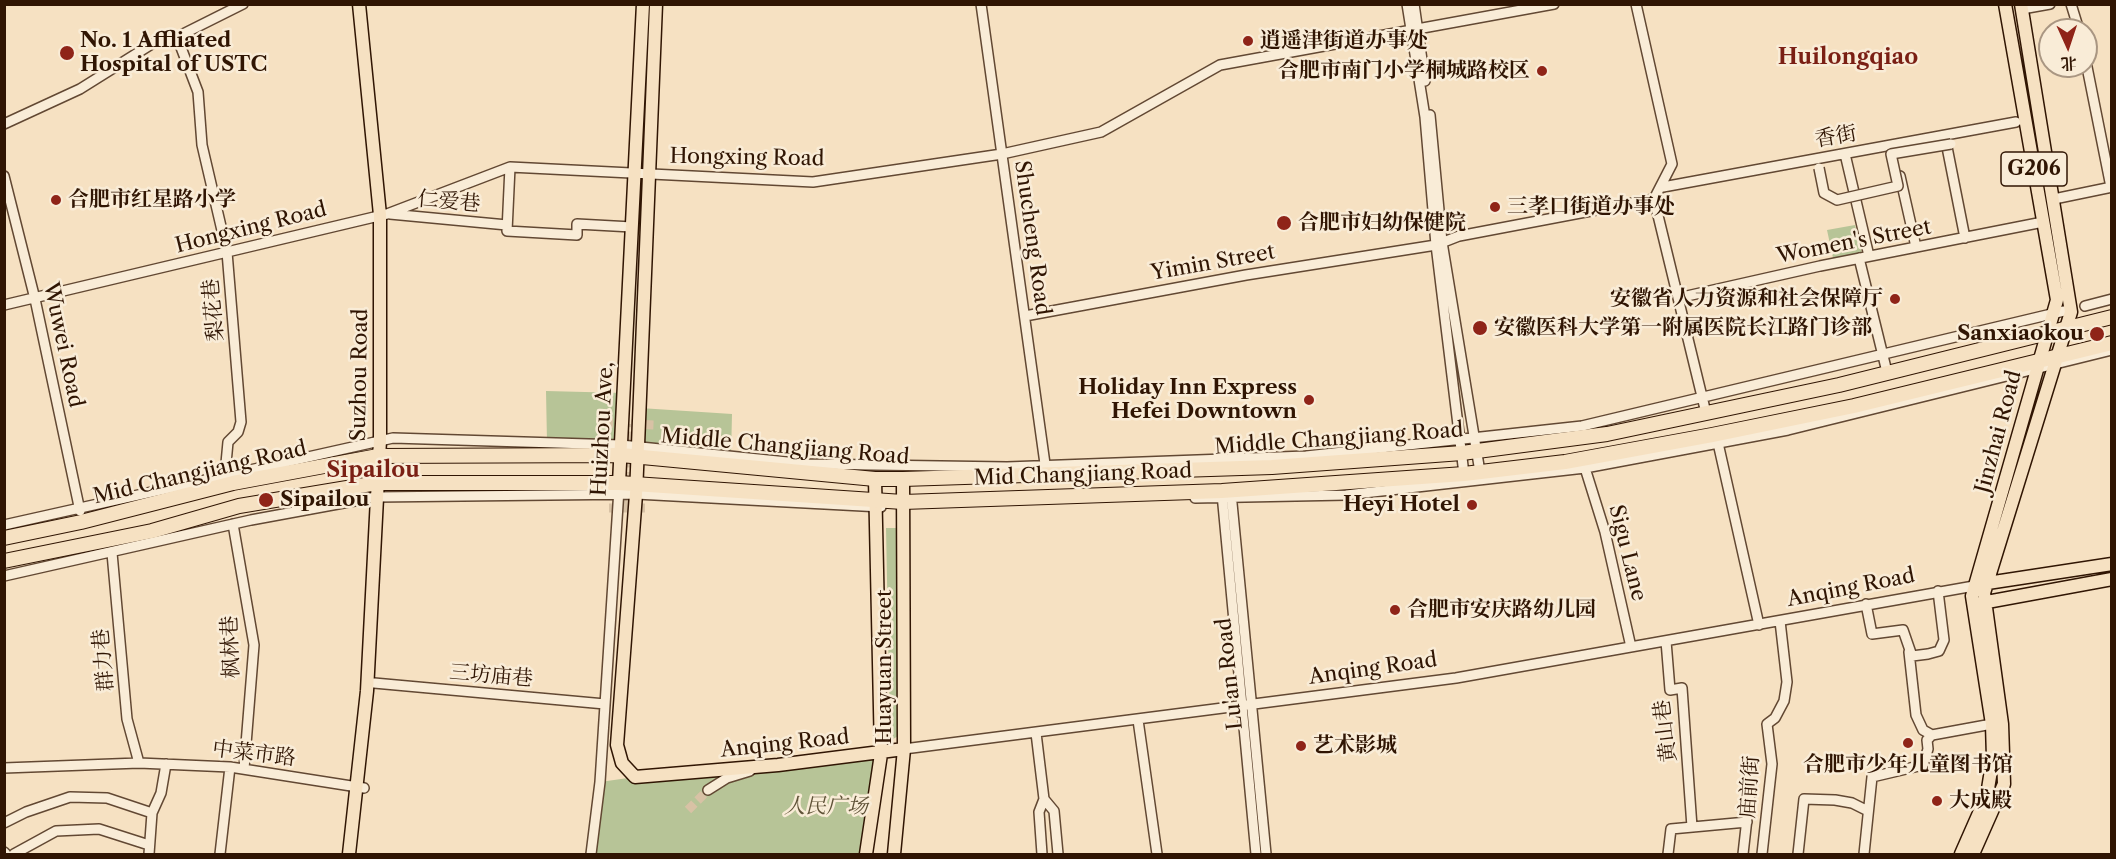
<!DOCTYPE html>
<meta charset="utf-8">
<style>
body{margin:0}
#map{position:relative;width:2116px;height:859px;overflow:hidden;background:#f6e1c2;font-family:"Libre Caslon Text","Noto Serif SC",serif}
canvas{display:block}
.frame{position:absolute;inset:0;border:6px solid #301503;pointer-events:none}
.north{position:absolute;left:2038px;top:18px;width:60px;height:60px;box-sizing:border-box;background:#f9ecd7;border:2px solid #a99682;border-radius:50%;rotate:177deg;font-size:16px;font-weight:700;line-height:24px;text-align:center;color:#301503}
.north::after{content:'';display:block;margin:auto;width:21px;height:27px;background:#8f2418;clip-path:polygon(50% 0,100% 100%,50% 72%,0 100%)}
</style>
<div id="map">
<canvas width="2116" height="859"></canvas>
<div class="frame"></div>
<div class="north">北</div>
</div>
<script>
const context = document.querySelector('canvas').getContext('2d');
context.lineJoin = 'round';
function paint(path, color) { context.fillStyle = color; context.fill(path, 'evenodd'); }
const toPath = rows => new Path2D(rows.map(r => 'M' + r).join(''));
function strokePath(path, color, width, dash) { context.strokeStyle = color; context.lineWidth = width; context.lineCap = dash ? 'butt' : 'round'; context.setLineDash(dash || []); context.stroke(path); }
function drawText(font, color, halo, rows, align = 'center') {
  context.font = font + ' "Libre Caslon Text","Noto Serif SC",serif'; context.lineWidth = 5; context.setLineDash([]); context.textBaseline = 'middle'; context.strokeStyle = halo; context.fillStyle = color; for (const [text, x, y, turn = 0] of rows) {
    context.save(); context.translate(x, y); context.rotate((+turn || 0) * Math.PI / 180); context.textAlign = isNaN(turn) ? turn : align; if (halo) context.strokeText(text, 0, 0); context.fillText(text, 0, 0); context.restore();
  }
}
const green = toPath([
 [1855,225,1862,253,1833,258,1827,230],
 [546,391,624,393,621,445,547,442],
 [640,408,732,414,731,457,638,448],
 [886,528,900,528,902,734,893,739,890,734],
 [881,754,866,854,591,854,600,782,635,777]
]);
const minorTunnel = toPath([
 [604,423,656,425],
 [609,508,648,508],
 [628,508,631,424],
 [688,810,708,790]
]);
const minor = toPath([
 [981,4,1046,471],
 [1407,4,1425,117,1436,245,1464,474],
 [1414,4,1425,81],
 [1636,4,1672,164,1654,199,1706,413],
 [2071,4,2079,30],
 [2022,9,2050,4],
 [177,37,198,92,202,145,227,252,241,422,238,432,228,442,225,474],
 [2086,62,2111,187],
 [1430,115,1442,242,1480,472],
 [4,124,80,89,155,42,177,37,243,4],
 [1945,137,1965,238],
 [1845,154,1869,256],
 [510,167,507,231,577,235,577,224,632,227],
 [4,176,35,299,80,511],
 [1900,176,1916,247],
 [1663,187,2016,122],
 [2054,199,2112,187],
 [390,214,507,225],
 [1859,258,1887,372],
 [1678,298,1820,266,2038,223],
 [4,305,387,214,510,167,813,182,1002,154,1101,132,1220,65,1554,4],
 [2085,306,2112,299],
 [1025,316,1246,275,1436,245,1459,236,1654,199],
 [1718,443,1759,625],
 [1585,468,1605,532,1631,647],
 [1231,493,1266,854],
 [1222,494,1256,854],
 [1195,498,1346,495,1585,468,1788,430,2112,350],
 [233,524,254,645,244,769],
 [4,525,393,438,621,445,807,464,1007,467,1306,456,1362,450,1582,426,2064,311],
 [112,553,127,719,139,763],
 [4,576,251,520,376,497,636,494,881,507],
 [1866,604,1872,634,1903,630,1912,656,1928,654,1939,651,1944,640,1938,591],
 [1666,641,1670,690,1682,688,1692,827],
 [1909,652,1916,715,1923,730,1932,735],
 [374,683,605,704],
 [1138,720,1157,854],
 [1036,733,1044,799,1054,811,1058,854],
 [904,749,1456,678,1974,586],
 [4,768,139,763,230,767,364,788],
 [708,790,727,778,750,771],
 [4,823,26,812,70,797,107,798,152,813],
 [4,852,6,854],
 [14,854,56,831,99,829,149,845],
 [149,854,152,813,161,793,166,764],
 [220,854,230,767],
 [591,854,600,782,619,489],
 [1042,854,1039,812,1044,799],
 [1668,854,1671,829,1747,822],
 [1743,854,1751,783],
 [1762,854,1772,764,1767,724,1775,718,1784,701,1787,682,1780,621],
 [1798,854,1804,799,1835,800,1852,803,1868,811],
 [1864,854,1872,777,1923,765,1928,749,1927,740,1932,735,1992,724]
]);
const major = toPath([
 [656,4,636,494,617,745,622,763,635,777,778,765,904,749],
 [619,483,643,4],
 [1981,584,2112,564],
 [1976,604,2112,579],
 [349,854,367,691,380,440,380,215,359,4],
 [866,854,881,754,875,479],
 [894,854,904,749,903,479],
 [1961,854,1987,795,1993,758,1992,724,1972,596,2057,300,2005,4],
 [1973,854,2004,784,2002,724,1984,593,2071,312,2021,4]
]);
const highway = toPath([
 [4,538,81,522,233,483,378,456,621,455,875,479,903,479,1272,467,1462,453,1607,434,1839,385,2112,317],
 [4,561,152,531,239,506,377,483,619,483,903,502,1222,491,1464,474,1565,462,1712,435,1854,406,2112,343]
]);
const minorBridge = toPath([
 [1819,168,1824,193,1837,200,1898,186,1891,154,1951,144]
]);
const markers = [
 [1248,41,6,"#8f2418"],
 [67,53,8,"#8f2418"],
 [1542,71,6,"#8f2418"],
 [56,200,6,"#8f2418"],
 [1495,207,6,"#8f2418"],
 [1284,223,8,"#8f2418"],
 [1895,299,6,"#8f2418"],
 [1480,328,8,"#8f2418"],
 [2097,334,8,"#8f2418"],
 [1309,400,6,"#8f2418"],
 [266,500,8,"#8f2418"],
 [1472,505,6,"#8f2418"],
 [1395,610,6,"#8f2418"],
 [1908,743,6,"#8f2418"],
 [1301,746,6,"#8f2418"],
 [1937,801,6,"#8f2418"]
];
const shields = [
 [2034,169,66]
];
const shieldNames = [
 ["G206",2034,169]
];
const poiNames = [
 ["No. 1 Affliated",80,41],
 ["Hospital of USTC",80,65],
 ["逍遥津街道办事处",1260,41],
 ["合肥市南门小学桐城路校区",1530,71,"right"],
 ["合肥市红星路小学",68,200],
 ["三孝口街道办事处",1507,207],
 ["合肥市妇幼保健院",1298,223],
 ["安徽省人力资源和社会保障厅",1883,299,"right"],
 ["安徽医科大学第一附属医院长江路门诊部",1494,328],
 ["Sanxiaokou",2084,334,"right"],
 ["Holiday Inn Express",1297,388,"right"],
 ["Hefei Downtown",1297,412,"right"],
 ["Sipailou",280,500],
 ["Heyi Hotel",1460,505,"right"],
 ["合肥市安庆路幼儿园",1407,610],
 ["艺术影城",1313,746],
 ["合肥市少年儿童图书馆",1908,765,"center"],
 ["大成殿",1949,801]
];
const streetNames = [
 ["香街",1836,137,-10],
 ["Hongxing Road",747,158,1],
 ["仁爱巷",449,202,5],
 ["Hongxing Road",251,228,-14],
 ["Shucheng Road",1032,238,82],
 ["Women's Street",1854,242,-11],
 ["Yimin Street",1213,263,-10],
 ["梨花巷",214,310,-95],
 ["Wuwei Road",63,345,78],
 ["Suzhou Road",360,375,-89],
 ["Huizhou Ave,",603,429,-87],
 ["Jinzhai Road",1999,432,-75],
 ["Middle Changjiang Road",1339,439,-4],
 ["Middle Changjiang Road",785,447,5],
 ["Mid Changjiang Road",200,473,-13],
 ["Mid Changjiang Road",1083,475,-2],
 ["Sigu Lane",1627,553,76],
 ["Anqing Road",1851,588,-11],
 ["枫林巷",231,647,-92],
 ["群力巷",104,660,-95],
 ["Huayuan Street",885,667,-90],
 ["Anqing Road",1373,669,-8],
 ["Lu'an Road",1230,674,-96],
 ["三坊庙巷",491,676,5],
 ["黄山巷",1666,731,-97],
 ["Anqing Road",785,744,-6],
 ["中菜市路",254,754,7],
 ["庙前街",1750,787,-86]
];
const parkNames = [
 ["人民广场",826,807]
];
const neighbourhoodNames = [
 ["Huilongqiao",1848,58],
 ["Sipailou",373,471]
];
paint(green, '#b7c497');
strokePath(minorTunnel, '#d8c2a5', 9, [9, 4.5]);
strokePath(minor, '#624833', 12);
strokePath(major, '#301503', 15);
strokePath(highway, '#301503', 16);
strokePath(minor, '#f9ecd7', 9);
strokePath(major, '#f6e1c2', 12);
strokePath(highway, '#f6e1c2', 14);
strokePath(minorBridge, '#624833', 12, []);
strokePath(minorBridge, '#f9ecd7', 9);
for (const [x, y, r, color] of markers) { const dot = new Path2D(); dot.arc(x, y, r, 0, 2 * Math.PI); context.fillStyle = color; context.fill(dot); strokePath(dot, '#f9ecd7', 2); }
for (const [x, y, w] of shields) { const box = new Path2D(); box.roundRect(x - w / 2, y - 17, w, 34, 4.5); context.fillStyle = '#f9ecd7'; context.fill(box); strokePath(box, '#301503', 1.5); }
drawText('bold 20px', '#301503', null, shieldNames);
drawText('bold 21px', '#301503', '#f9ecd7', poiNames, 'left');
drawText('21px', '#301503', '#f9ecd7', streetNames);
drawText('italic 21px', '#5f5237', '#f9ecd7', parkNames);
drawText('bold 22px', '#7a1f14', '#f9ecd7', neighbourhoodNames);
</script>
